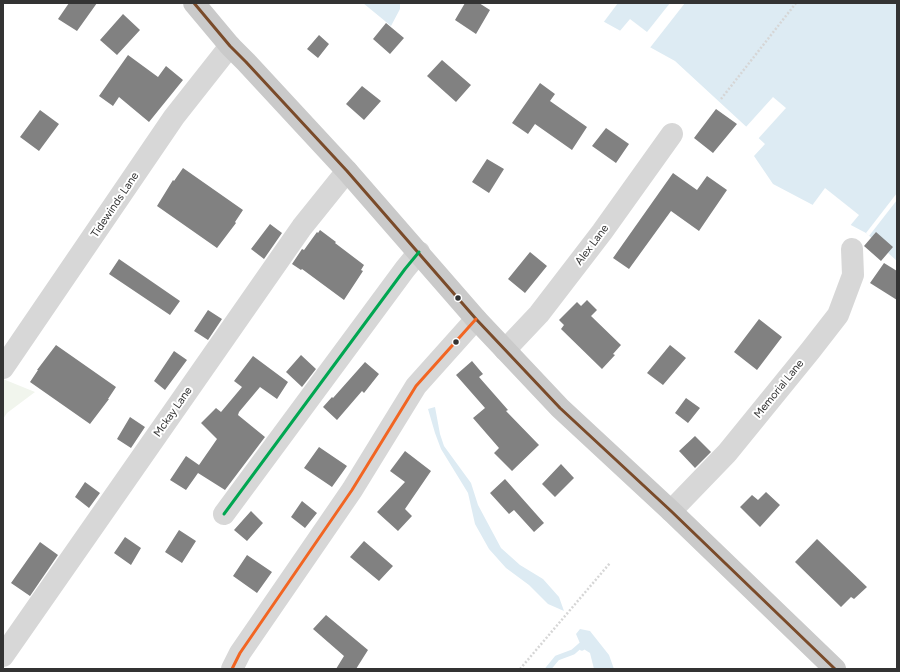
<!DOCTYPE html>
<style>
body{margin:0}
#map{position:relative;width:900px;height:672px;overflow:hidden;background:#fff;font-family:Figtree,sans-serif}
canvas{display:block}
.frame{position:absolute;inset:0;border:4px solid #333;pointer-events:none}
</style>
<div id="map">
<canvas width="900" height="672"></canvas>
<div class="frame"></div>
</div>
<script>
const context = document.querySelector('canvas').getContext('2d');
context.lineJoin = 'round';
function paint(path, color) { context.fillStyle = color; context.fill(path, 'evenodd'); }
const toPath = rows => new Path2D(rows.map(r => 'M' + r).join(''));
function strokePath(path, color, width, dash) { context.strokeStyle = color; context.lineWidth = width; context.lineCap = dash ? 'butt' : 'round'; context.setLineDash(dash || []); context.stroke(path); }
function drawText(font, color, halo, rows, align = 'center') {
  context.font = font + ' Figtree,sans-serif'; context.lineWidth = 4; context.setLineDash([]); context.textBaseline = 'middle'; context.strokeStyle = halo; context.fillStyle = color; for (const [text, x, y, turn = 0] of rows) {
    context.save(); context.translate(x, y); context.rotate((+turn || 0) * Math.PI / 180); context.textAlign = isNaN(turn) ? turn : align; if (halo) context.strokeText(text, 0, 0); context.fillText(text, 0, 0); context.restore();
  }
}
const green = toPath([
 [3,379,35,392,7,413,3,419]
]);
const water = toPath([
 [363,3,400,3,400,9,391,26],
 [570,3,897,3,897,261,866,233,773,184,754,156,765,144,675,61],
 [435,407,440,434,444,446,471,483,478,505,501,548,520,565,543,579,559,597,564,611,548,604,529,585,506,568,489,549,475,524,468,493,441,449,435,433,428,409],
 [580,629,590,631,609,655,614,669,594,669,590,653,582,648,576,634]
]);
const pier = toPath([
 [568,3,586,4,618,3,603,23],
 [670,3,685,3,649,49,619,32,630,19,647,32],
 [773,97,786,108,757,140,745,128],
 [825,188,859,215,849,227,811,207],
 [897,193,897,200,869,236,866,233]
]);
const stream = toPath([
 [548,669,557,658,573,652,581,645,582,648]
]);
const building = toPath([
 [69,3,97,3,77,31,58,19],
 [465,3,479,3,490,10,476,34,455,20],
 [123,14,140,30,117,55,100,40],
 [386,23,404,38,390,54,373,39],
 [319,35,329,44,318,58,307,49],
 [128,55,158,77,166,66,183,80,149,122,119,97,113,106,99,96],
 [442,60,471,85,456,102,427,76],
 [540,83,555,94,550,101,587,127,572,150,535,124,528,134,512,123],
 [362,86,381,101,364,120,346,104],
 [716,109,737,124,713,153,694,138],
 [40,110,59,124,39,151,20,137],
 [606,128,629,144,616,163,592,146],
 [487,159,504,169,489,193,472,182],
 [183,168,243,210,235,222,236,223,217,248,157,206,173,180,174,181],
 [673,173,697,190,707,176,727,190,699,231,671,211,629,269,613,258],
 [270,224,282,233,264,259,251,249],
 [320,230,336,242,335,243,364,265,361,270,363,271,344,300,302,269,301,270,292,264,302,249,304,250,317,232,318,233],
 [876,232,893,247,881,261,864,246],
 [530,252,547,266,525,293,508,279],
 [119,259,180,301,170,315,109,274],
 [884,263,897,271,897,300,870,283],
 [587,300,597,310,591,316,621,345,613,354,615,355,602,369,561,329,564,325,559,320,577,302,581,306],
 [208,310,222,319,208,340,194,331],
 [759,319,782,337,757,370,734,352],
 [56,345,116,387,108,399,109,399,90,424,30,382,38,370,37,370],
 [670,345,686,358,663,385,647,373],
 [174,351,187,360,165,390,154,381],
 [301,355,316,369,302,387,286,372],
 [253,356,288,382,277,399,260,387,239,412,238,415,265,437,225,490,198,473,186,490,170,480,186,456,199,465,217,439,201,423,216,408,221,412,242,387,234,381],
 [472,361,483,374,479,377,508,410,506,411,539,445,512,471,494,453,499,448,473,418,485,408,456,375],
 [365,362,379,374,364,393,362,391,337,420,323,407,332,397,333,398],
 [686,398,700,408,688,423,675,413],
 [130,417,145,427,131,448,117,439],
 [695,436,711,452,695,468,679,451],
 [319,447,347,466,332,487,304,468],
 [405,451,431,471,405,509,412,516,398,531,377,512,405,482,390,471],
 [561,464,574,478,555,497,542,484],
 [505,479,544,523,534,532,514,510,509,514,490,493],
 [85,482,100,493,89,508,75,497],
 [766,492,780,505,760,527,740,507,752,495,758,500],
 [302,501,317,513,305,528,291,517],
 [251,511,263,523,247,541,234,530],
 [179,530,196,541,182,563,165,552],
 [125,537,141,548,131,565,114,553],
 [817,539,867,587,854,599,851,597,841,607,795,562],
 [364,541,393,566,379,581,350,557],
 [40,542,58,555,30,596,11,583],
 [247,555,272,572,257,593,233,576],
 [326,615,368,650,356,669,336,669,344,656,313,629]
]);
const path = toPath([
 [721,99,796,3],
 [520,669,610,563]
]);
const minor = toPath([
 [505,350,539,314,602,232,672,134],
 [3,368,174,117,230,46],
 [671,511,727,453,810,351,838,315,853,275,852,249],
 [224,514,405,269,419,252],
 [3,656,302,227,347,171],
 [232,669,240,653,352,490,416,386,476,319]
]);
const major = toPath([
 [194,3,230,46,246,62,347,171,476,319,560,408,671,511,835,669]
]);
const bus1 = toPath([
 [194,3,230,46,246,62,347,171,476,319,560,408,671,511,835,669]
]);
const bus2 = toPath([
 [232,669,240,653,352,490,416,386,476,319]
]);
const bus3 = toPath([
 [224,514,405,269,419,252]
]);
const markers = [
 [458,298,3.5,"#333"],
 [456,342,3.5,"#333"]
];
const streetNames = [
 ["Tidewinds Lane",115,205,-56],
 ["Alex Lane",592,245,-53],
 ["Memorial Lane",779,389,-51],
 ["Mckay Lane",173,412,-55]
];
paint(green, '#f1f5ed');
paint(water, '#ddebf3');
paint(pier, '#fff');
strokePath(stream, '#ddebf3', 5.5);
paint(building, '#818181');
strokePath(path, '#d6d6d6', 2.5, [2, 2]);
strokePath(minor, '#d7d7d7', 22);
strokePath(major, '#cacaca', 22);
strokePath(bus1, '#7a4b2a', 3);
strokePath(bus2, '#f26522', 3);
strokePath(bus3, '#00a651', 3);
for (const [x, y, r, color] of markers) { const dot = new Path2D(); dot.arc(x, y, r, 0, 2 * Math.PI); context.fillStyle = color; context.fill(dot); strokePath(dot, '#fff', 1.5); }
drawText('11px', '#333', '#fff', streetNames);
</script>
